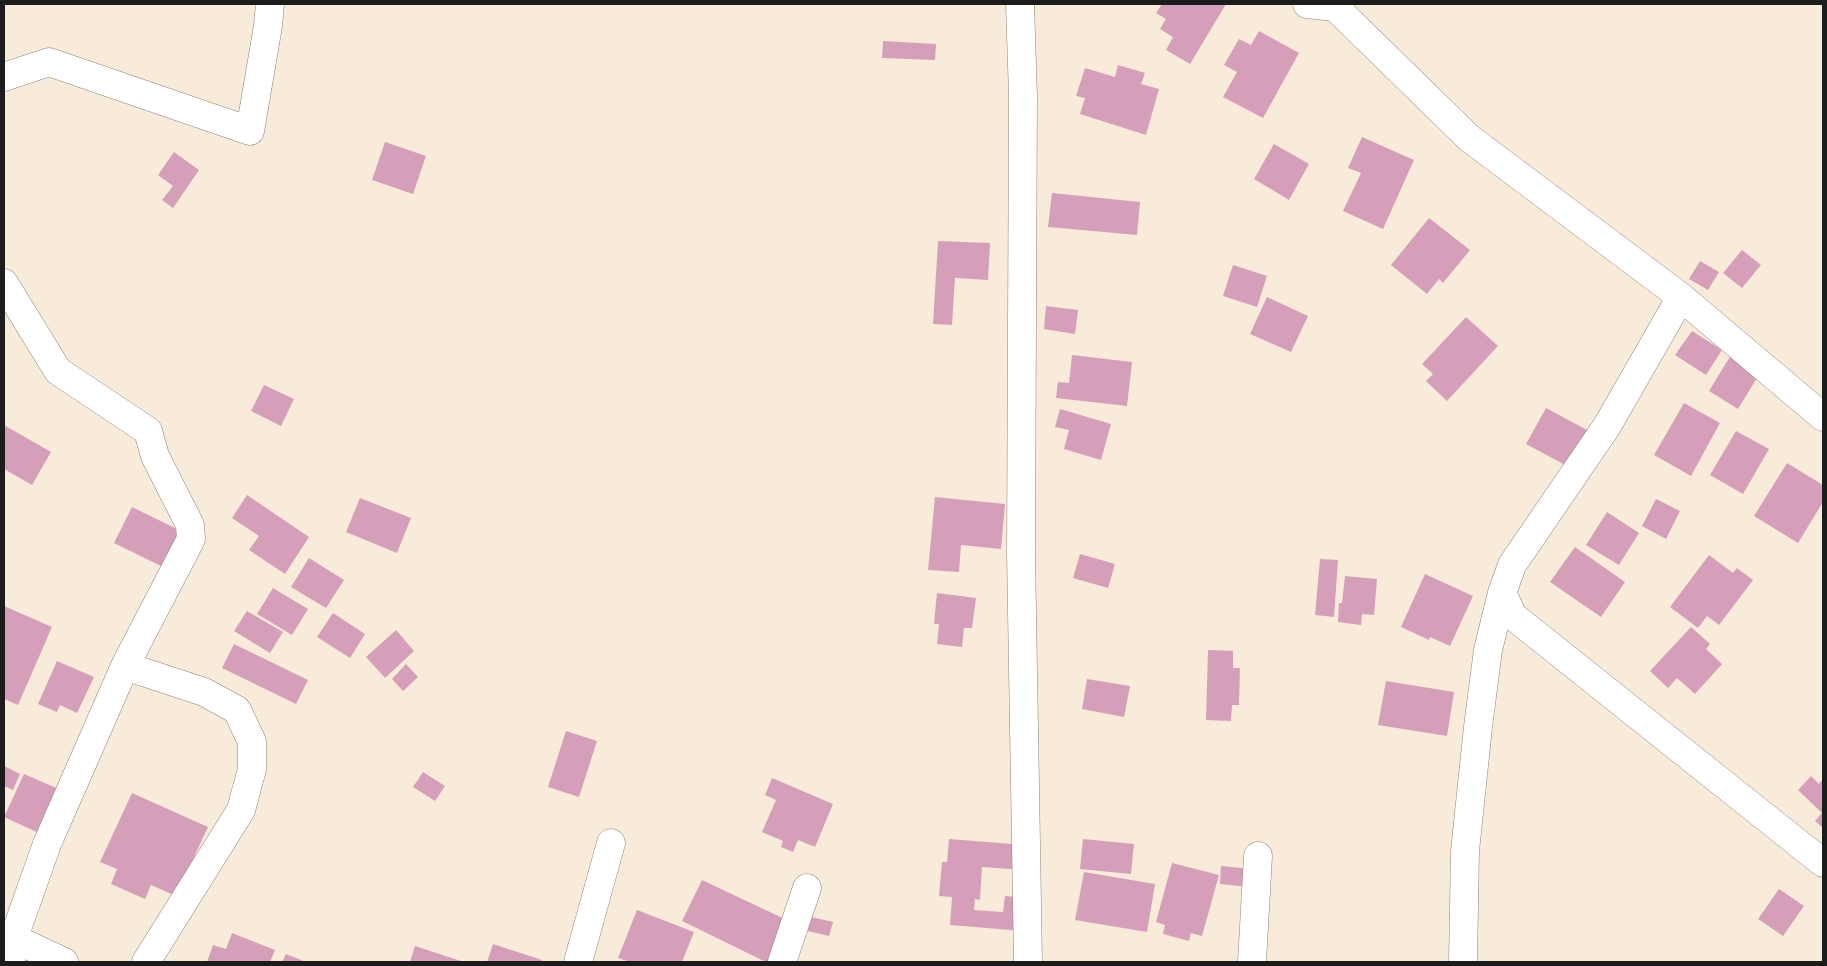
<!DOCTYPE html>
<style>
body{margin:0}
#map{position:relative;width:1827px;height:966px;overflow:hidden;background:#f9ebda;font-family:Delius,sans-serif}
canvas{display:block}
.frame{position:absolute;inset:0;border:5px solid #1c1c1c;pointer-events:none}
</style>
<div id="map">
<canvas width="1827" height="966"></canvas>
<div class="frame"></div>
</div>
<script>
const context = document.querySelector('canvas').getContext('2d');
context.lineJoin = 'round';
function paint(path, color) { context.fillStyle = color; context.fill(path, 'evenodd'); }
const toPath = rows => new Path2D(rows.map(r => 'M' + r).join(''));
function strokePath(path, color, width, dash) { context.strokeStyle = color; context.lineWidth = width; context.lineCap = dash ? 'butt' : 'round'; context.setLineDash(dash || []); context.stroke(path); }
const building = toPath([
 [1162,4,1226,4,1190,64,1166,50,1173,37,1160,29,1166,19,1156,13],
 [1259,31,1299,53,1263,118,1223,97,1237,72,1224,65,1239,39,1251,45],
 [883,41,936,44,935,60,882,58],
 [1118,65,1145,73,1141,84,1159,89,1146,135,1080,114,1085,98,1076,96,1085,68,1115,77],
 [1362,137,1414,160,1383,229,1343,211,1361,173,1348,168],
 [385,142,426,156,413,194,372,180],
 [1274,144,1309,164,1289,200,1254,179],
 [174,152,199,170,173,208,162,200,173,186,158,175],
 [1052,193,1140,202,1137,235,1048,227],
 [1429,218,1470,250,1443,283,1439,279,1427,294,1391,265],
 [938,241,990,243,988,280,955,278,952,325,933,324],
 [1742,250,1761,265,1742,288,1723,273],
 [1700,261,1719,272,1708,290,1689,279],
 [1233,265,1267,276,1257,307,1223,296],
 [1267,297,1308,316,1291,352,1250,334],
 [1046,306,1078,310,1075,334,1044,329],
 [1466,317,1498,346,1447,401,1426,381,1433,374,1422,364],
 [1692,331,1722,350,1706,375,1675,355],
 [1072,355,1132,362,1127,406,1056,398,1058,382,1069,383],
 [1731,355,1760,373,1738,409,1709,391],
 [264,385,294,399,281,426,251,411],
 [1684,403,1720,423,1691,476,1654,455],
 [1546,408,1587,430,1567,466,1526,444],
 [1060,409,1111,424,1101,460,1064,449,1069,430,1055,427],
 [4,425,51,452,32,485,4,469],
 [1736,431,1769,449,1743,494,1710,475],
 [1787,463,1823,485,1823,502,1798,543,1754,516],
 [247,495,309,537,285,574,249,550,259,536,232,518],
 [935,497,1005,504,1001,549,961,545,959,572,928,570],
 [360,498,411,518,397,553,346,532],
 [1656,499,1680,511,1666,539,1642,526],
 [132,507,183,532,165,568,114,543],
 [1607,512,1639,533,1619,565,1586,545],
 [1575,547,1625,582,1601,617,1550,582],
 [1080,554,1115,564,1108,588,1073,578],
 [1709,555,1733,573,1737,568,1753,580,1719,625,1707,616,1698,628,1670,607],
 [309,558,344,580,326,608,291,587],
 [1320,559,1338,560,1334,617,1315,615],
 [1425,574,1473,596,1450,646,1430,637,1429,640,1401,627],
 [1345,576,1377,579,1374,615,1362,614,1361,625,1338,622,1339,603,1342,603],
 [273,588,308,609,292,635,257,614],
 [937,593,976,598,972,628,964,628,962,647,937,644,939,624,934,624],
 [4,606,52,627,18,705,4,699],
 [247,611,283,632,270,653,234,631],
 [333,613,365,634,350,658,317,637],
 [1691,627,1710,644,1706,649,1722,664,1695,694,1677,678,1668,688,1650,671],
 [396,630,414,651,385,678,366,657],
 [234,644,308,680,296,704,222,668],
 [1208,650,1233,651,1233,668,1240,668,1239,705,1232,705,1231,721,1206,720],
 [57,661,94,677,77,713,60,705,57,712,38,704],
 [406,664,418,677,403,691,392,679],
 [1087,679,1130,686,1124,717,1082,709],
 [1386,681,1454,692,1447,736,1378,725],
 [566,731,597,741,579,797,548,787],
 [4,766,20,774,13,790,4,786],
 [423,772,445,786,435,801,413,787],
 [24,774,61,790,41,834,4,817],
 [1811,776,1819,784,1823,779,1823,828,1815,821,1822,813,1798,790],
 [772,778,833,804,815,847,798,840,793,852,781,847,783,841,762,832,776,800,765,795],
 [132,793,208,827,176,896,151,885,145,899,111,884,117,869,100,862],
 [949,839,1025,845,1023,870,982,867,980,900,975,899,974,910,1003,912,1005,896,1026,898,1023,931,950,925,952,897,939,896,942,862,947,862],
 [1083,839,1134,844,1131,874,1080,869],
 [1172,863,1219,875,1202,936,1191,933,1189,941,1163,934,1165,925,1156,922],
 [1221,866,1251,869,1249,887,1220,884],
 [1084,872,1155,884,1147,932,1075,920],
 [702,880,791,922,772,962,766,962,682,921],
 [1779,889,1804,906,1783,936,1758,919],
 [637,910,694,932,682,962,630,962,618,958],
 [799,914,833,922,829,936,795,928],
 [232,933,275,950,270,962,207,962,213,945,226,949],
 [493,944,542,960,542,962,487,962],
 [415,946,464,962,410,962],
 [286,954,306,962,282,962]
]);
const minor = toPath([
 [1020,4,1023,96,1021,552,1028,962],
 [1307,4,1335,7,1340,4],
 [1335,7,1469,138,1681,297,1823,417],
 [4,77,49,62,250,131,268,26,270,4],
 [4,283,58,371,148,431,155,456,190,525,191,539,125,666,47,844,13,940,11,962],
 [1681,297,1607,426,1512,565,1502,593,1513,616,1823,863],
 [125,666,204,692,237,710,252,742,252,769,241,810,146,962],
 [4,934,64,962],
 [578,962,611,843],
 [782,962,807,888],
 [1252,962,1258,856],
 [1463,962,1465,851,1478,727,1488,650,1502,593]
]);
paint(building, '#d69fb9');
strokePath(minor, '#8a847b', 29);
strokePath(minor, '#fff', 28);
</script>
